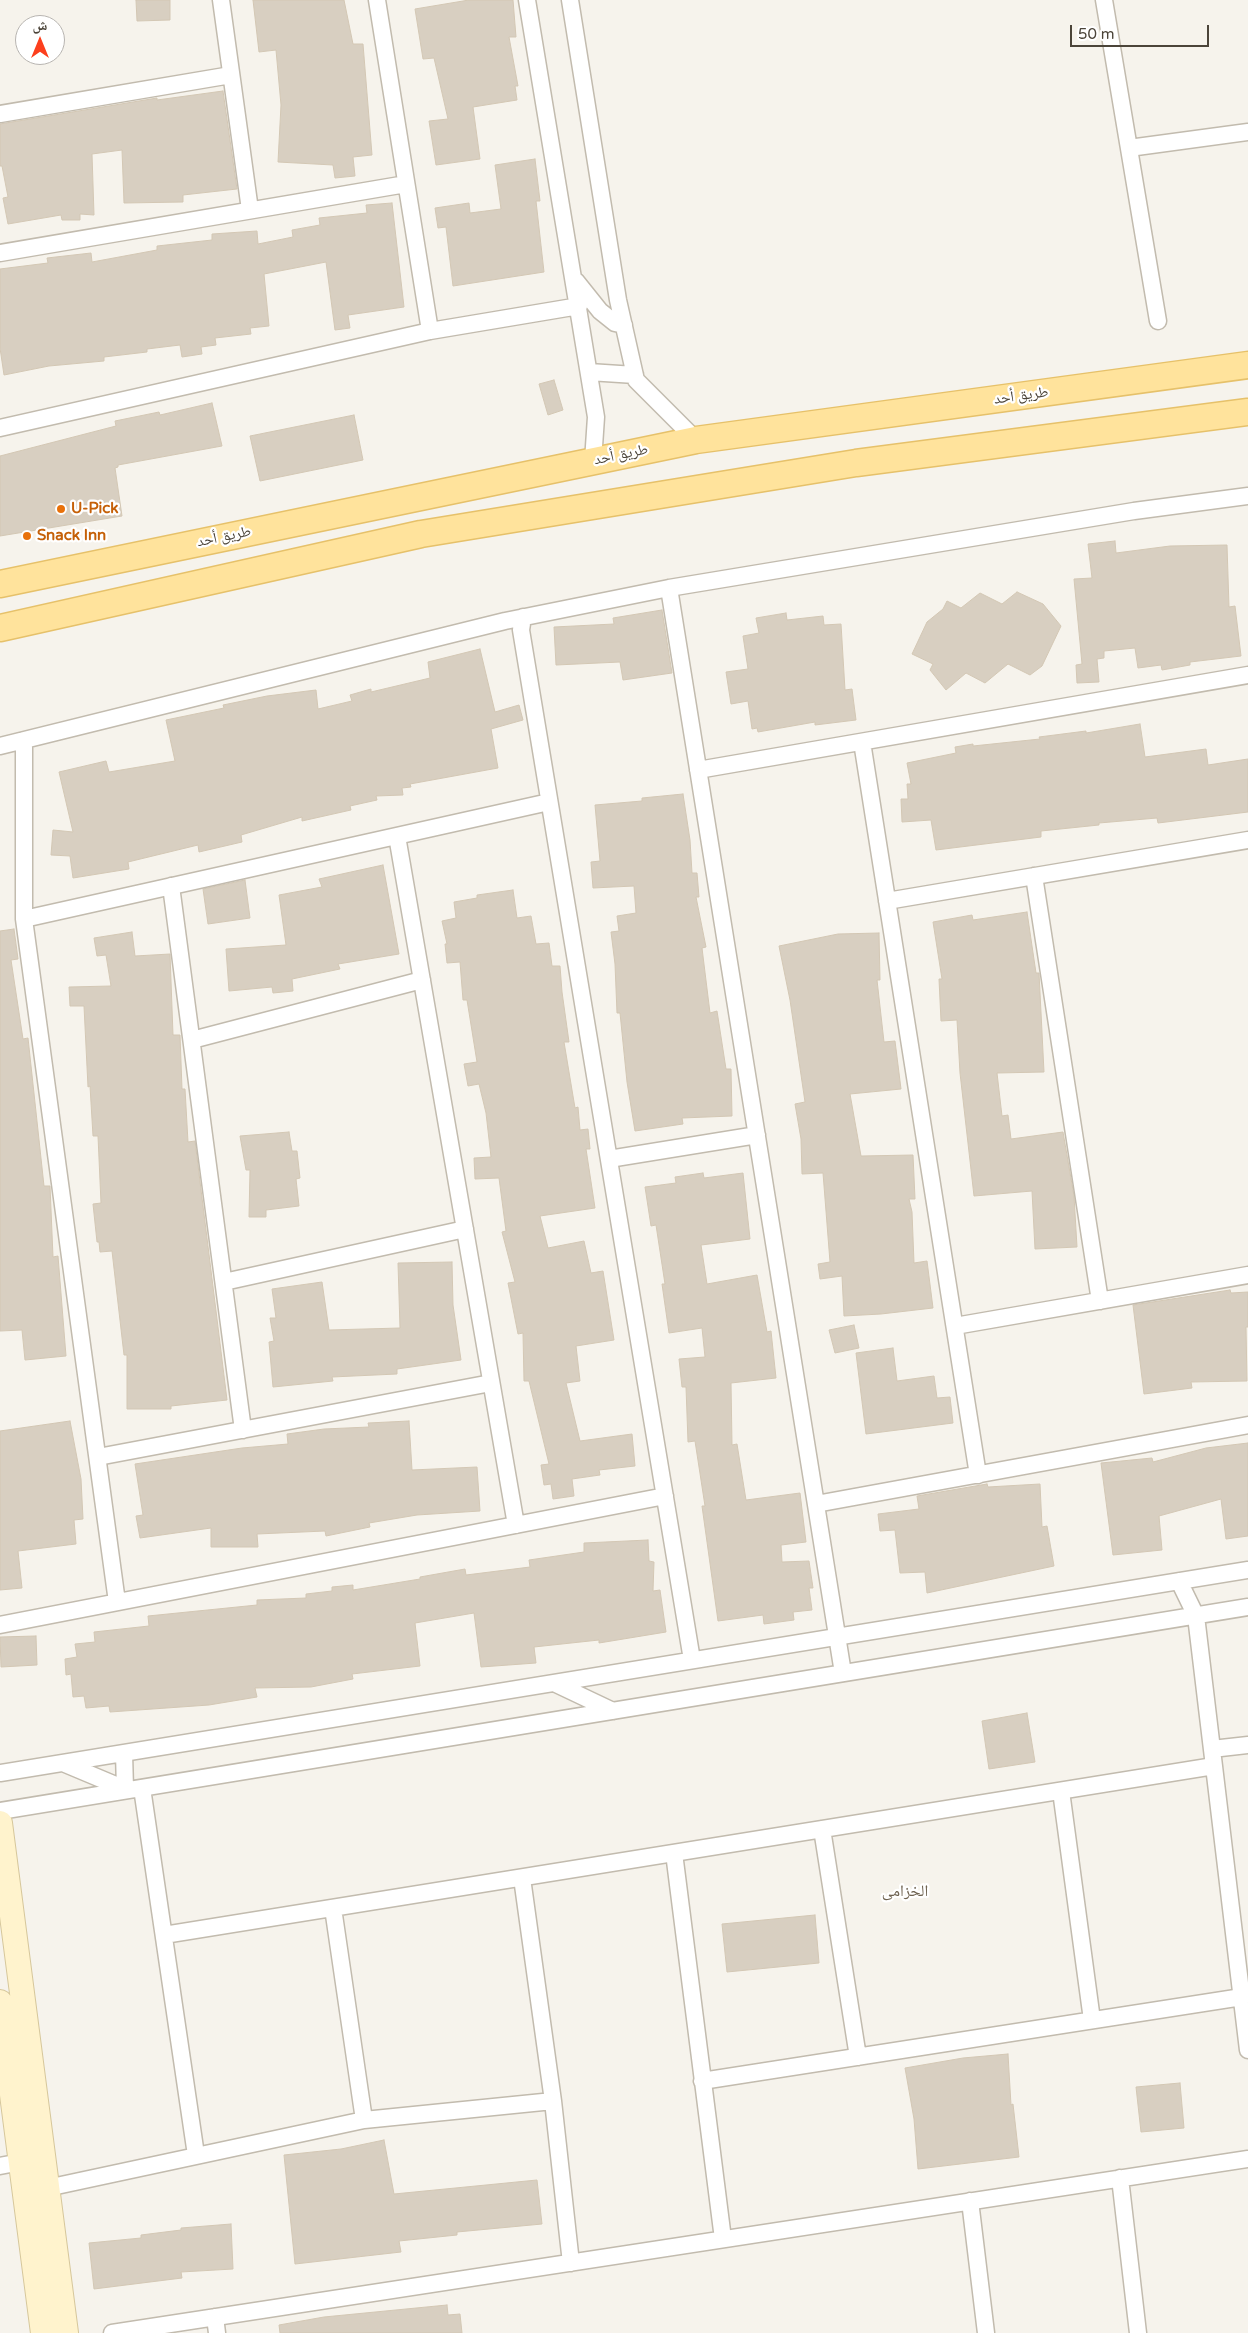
<!DOCTYPE html>
<meta charset="utf-8">
<style>
body{margin:0}
#map{position:relative;width:1248px;height:2333px;overflow:hidden;background:#f6f3ec;font-family:"Varela Round","Noto Naskh Arabic",sans-serif}
canvas{display:block}
.north{position:absolute;left:15px;top:15px;width:50px;height:50px;box-sizing:border-box;background:#fff;border:1px solid #b7b4b0;border-radius:50%;rotate:0deg;font-size:14px;font-weight:700;line-height:20px;text-align:center;color:#4b4439}
.north::after{content:'';display:block;margin:auto;width:18px;height:22px;background:#fc3f1d;clip-path:polygon(50% 0,100% 100%,50% 72%,0 100%)}
.scale{position:absolute;left:1070px;top:25px;width:139px;height:22px;box-sizing:border-box;border:2px solid #4b4439;border-top:0;padding-left:6px;font-size:15px;line-height:18px;white-space:nowrap;color:#4b4439;-webkit-text-stroke:4px #fff;paint-order:stroke}
</style>
<div id="map">
<canvas width="1248" height="2333"></canvas>
<div class="north">ش</div>
<div class="scale">50 m</div>
</div>
<script>
const context = document.querySelector('canvas').getContext('2d');
context.lineJoin = 'round';
function paint(path, color) { context.fillStyle = color; context.fill(path, 'evenodd'); }
const toPath = rows => new Path2D(rows.map(r => 'M' + r).join(''));
function strokePath(path, color, width, dash) { context.strokeStyle = color; context.lineWidth = width; context.lineCap = dash ? 'butt' : 'round'; context.setLineDash(dash || []); context.stroke(path); }
function drawText(font, color, halo, rows, align = 'center') {
  context.font = font + ' "Varela Round","Noto Naskh Arabic",sans-serif'; context.lineWidth = 4.5; context.setLineDash([]); context.textBaseline = 'middle'; context.strokeStyle = halo; context.fillStyle = color; for (const [text, x, y, turn = 0] of rows) {
    context.save(); context.translate(x, y); context.rotate((+turn || 0) * Math.PI / 180); context.textAlign = isNaN(turn) ? turn : align; if (halo) context.strokeText(text, 0, 0); context.fillText(text, 0, 0); context.restore();
  }
}
const building = toPath([
 [136,0,170,0,170,20,137,21,136,0],
 [253,0,344,0,353,44,363,44,372,155,353,157,355,176,335,178,333,165,278,162,281,105,276,50,259,52,253,0],
 [469,0,513,0,516,37,509,37,518,86,515,86,517,100,473,107,480,159,436,165,429,121,448,119,434,58,423,59,415,9,469,0],
 [223,91,237,189,183,195,183,202,124,203,122,150,92,154,94,215,80,214,80,220,62,220,61,215,8,224,3,198,8,197,2,166,0,166,0,124,157,98,157,100,223,91],
 [535,159,540,201,536,201,544,272,453,286,446,227,438,228,435,208,469,203,470,213,501,209,495,165,535,159],
 [392,203,404,307,348,315,350,328,335,330,326,262,264,274,269,326,250,328,251,334,215,338,216,345,201,347,202,354,182,357,180,345,147,349,147,352,104,357,104,361,49,366,4,375,0,348,0,269,48,263,47,258,91,253,92,262,157,250,157,246,212,240,212,234,257,231,258,244,293,237,292,230,320,225,319,218,367,213,366,205,392,203],
 [554,380,563,410,548,415,539,384,554,380],
 [212,403,222,446,118,465,118,467,115,468,122,516,0,536,0,456,116,426,115,421,159,412,160,415,212,403],
 [354,415,363,460,260,481,250,436,354,415],
 [1115,541,1116,553,1170,546,1227,545,1229,607,1235,606,1241,656,1190,662,1190,665,1162,670,1161,665,1138,668,1135,648,1104,651,1104,658,1097,659,1099,682,1077,683,1076,665,1082,664,1074,579,1092,578,1088,544,1115,541],
 [1017,592,1043,604,1061,626,1042,666,1030,675,1008,664,985,683,966,673,946,690,930,670,933,664,912,654,927,622,943,609,947,601,961,608,980,593,1002,604,1017,592],
 [662,610,672,673,623,680,620,662,556,665,554,627,614,624,613,618,662,610],
 [786,613,787,620,823,616,824,625,841,624,845,690,852,689,856,720,815,725,815,722,758,732,757,728,752,729,748,701,731,704,726,672,748,669,743,636,759,633,756,618,786,613],
 [480,649,495,712,519,705,523,720,491,729,498,768,410,784,411,787,402,788,403,795,376,796,377,800,350,806,351,810,302,821,302,817,241,835,242,842,199,852,198,845,128,862,129,869,73,878,70,856,51,855,53,830,73,832,59,772,106,761,109,772,175,761,166,720,224,708,223,705,267,696,316,690,318,709,352,701,350,695,371,689,371,692,430,678,428,662,480,649],
 [1140,724,1145,757,1206,749,1208,765,1248,759,1248,812,1158,823,1157,818,1099,823,1099,825,1041,831,1041,837,936,850,931,820,902,822,901,799,908,799,907,784,911,784,907,763,956,753,955,747,973,744,973,746,1040,739,1039,737,1086,731,1086,733,1140,724],
 [683,794,690,840,692,873,697,873,699,897,696,897,706,947,702,948,710,1013,717,1011,726,1069,731,1069,732,1116,682,1118,683,1124,635,1131,627,1082,620,1013,617,1013,615,964,611,932,619,931,617,916,636,913,634,886,593,888,591,862,600,861,595,805,642,801,642,798,683,794],
 [383,865,399,954,338,964,340,969,292,979,293,991,273,993,272,987,229,991,226,949,286,945,279,895,322,887,319,879,383,865],
 [245,880,250,918,208,924,203,889,245,880],
 [513,890,517,918,531,916,536,944,549,943,552,966,560,966,562,992,569,1042,564,1042,575,1108,578,1107,580,1130,588,1129,590,1149,586,1149,595,1208,540,1216,548,1248,584,1241,591,1273,603,1271,614,1340,576,1346,580,1381,566,1383,580,1441,632,1434,635,1466,599,1470,600,1475,572,1479,574,1496,553,1499,551,1484,544,1485,541,1465,549,1464,529,1381,524,1381,523,1333,518,1334,508,1283,515,1282,502,1232,506,1231,499,1178,475,1179,474,1158,491,1157,486,1113,479,1084,468,1086,464,1064,477,1062,467,1000,463,1000,460,962,447,963,445,944,447,944,442,921,456,918,454,902,477,898,477,895,513,890],
 [1027,912,1036,973,1039,973,1044,1072,997,1073,1002,1116,1008,1115,1011,1139,1063,1132,1074,1196,1077,1247,1035,1249,1032,1191,974,1196,960,1073,957,1020,941,1021,939,979,942,979,933,922,972,915,973,920,1027,912],
 [14,929,18,959,11,960,23,1039,28,1038,44,1186,50,1186,53,1257,58,1256,66,1356,25,1360,22,1330,0,1331,0,931,14,929],
 [132,932,135,956,170,954,173,1035,180,1035,182,1089,185,1089,188,1142,195,1141,227,1400,171,1406,171,1409,127,1409,127,1355,124,1355,112,1251,100,1252,99,1242,97,1242,93,1204,101,1203,98,1136,93,1136,90,1086,88,1087,84,1006,70,1006,69,987,111,986,106,955,97,956,94,938,132,932],
 [879,933,880,980,877,980,884,1042,895,1041,901,1089,850,1094,861,1156,913,1155,915,1199,909,1199,912,1212,914,1263,927,1261,933,1308,881,1314,844,1316,842,1276,820,1279,818,1264,830,1262,823,1173,802,1174,801,1139,795,1104,805,1102,790,1000,779,946,838,934,879,933],
 [289,1132,292,1151,297,1151,300,1178,296,1179,299,1206,266,1210,266,1217,249,1217,250,1170,246,1170,240,1136,289,1132],
 [703,1173,704,1178,743,1173,750,1239,701,1245,707,1284,757,1275,767,1332,771,1331,776,1378,731,1383,732,1445,737,1444,746,1500,800,1493,806,1542,781,1545,782,1562,809,1561,813,1588,809,1588,812,1610,793,1612,794,1620,764,1624,763,1615,718,1621,702,1506,705,1506,695,1441,688,1442,686,1387,682,1387,679,1359,705,1357,702,1328,669,1333,662,1284,665,1284,656,1225,651,1226,645,1187,676,1183,675,1177,703,1173],
 [452,1262,453,1305,461,1360,397,1369,397,1374,332,1377,333,1381,273,1387,269,1342,274,1341,270,1318,276,1318,272,1289,322,1282,329,1330,400,1328,398,1263,452,1262],
 [1230,1290,1231,1293,1248,1292,1248,1327,1246,1327,1247,1381,1191,1382,1192,1388,1144,1394,1133,1305,1230,1290],
 [854,1325,859,1348,835,1353,829,1330,854,1325],
 [893,1348,897,1381,934,1376,937,1398,950,1397,953,1423,866,1434,856,1353,893,1348],
 [70,1421,81,1479,83,1519,74,1520,76,1544,18,1551,22,1588,0,1590,0,1431,70,1421],
 [409,1421,412,1470,477,1467,480,1511,417,1515,369,1523,370,1527,326,1536,325,1531,257,1534,258,1547,211,1547,211,1528,140,1538,136,1516,143,1515,135,1464,242,1448,288,1444,287,1434,324,1429,369,1427,368,1423,409,1421],
 [1248,1443,1248,1536,1226,1539,1221,1499,1159,1516,1162,1550,1113,1555,1101,1463,1152,1458,1153,1462,1206,1448,1248,1443],
 [987,1484,988,1487,1040,1484,1042,1527,1047,1526,1054,1566,927,1593,925,1572,900,1573,895,1530,880,1531,878,1514,919,1509,917,1496,987,1484],
 [648,1540,649,1561,654,1562,653,1591,660,1590,666,1632,599,1643,599,1640,534,1647,536,1663,481,1667,474,1613,415,1623,420,1666,352,1674,353,1679,311,1687,255,1688,257,1697,209,1705,110,1712,109,1706,86,1708,84,1696,73,1697,71,1674,66,1675,65,1659,77,1657,75,1644,95,1642,94,1632,149,1626,148,1616,257,1605,257,1600,306,1598,306,1594,332,1591,332,1587,353,1585,353,1590,420,1579,420,1577,465,1569,466,1575,530,1567,529,1560,584,1552,584,1543,648,1540],
 [36,1636,37,1665,1,1667,0,1637,36,1636],
 [1027,1713,1035,1762,989,1769,982,1721,1027,1713],
 [815,1915,819,1963,727,1972,722,1924,815,1915],
 [1008,2054,1011,2105,1013,2104,1019,2157,918,2169,914,2119,905,2068,963,2058,1008,2054],
 [1180,2083,1184,2128,1141,2132,1136,2087,1180,2083],
 [384,2140,394,2194,537,2180,542,2224,457,2232,457,2235,399,2241,401,2252,295,2264,284,2155,341,2149,384,2140],
 [231,2224,233,2269,181,2272,182,2278,94,2289,89,2243,141,2238,141,2235,181,2230,181,2228,231,2224],
 [447,2305,448,2315,460,2314,462,2333,280,2333,279,2325,324,2317,447,2305]
]);
const street = toPath([
 [221,0,250,210],
 [377,0,430,331],
 [527,0,596,417,593,461],
 [570,0,618,300,636,380,696,440],
 [1104,0,1158,321],
 [0,114,231,75],
 [1129,148,1248,132],
 [0,253,406,184],
 [576,281,600,311,615,323,624,325],
 [589,372,635,375],
 [0,428,430,331,579,306],
 [669,588,843,1673],
 [523,617,521,630,692,1660],
 [24,740,24,919,117,1602],
 [862,742,978,1475],
 [0,746,505,621,669,588,1134,511,1248,496],
 [698,770,1248,675],
 [397,836,516,1525],
 [1034,876,1100,1301],
 [171,886,243,1430],
 [887,901,1248,840],
 [24,919,549,802],
 [192,1040,422,980],
 [609,1159,757,1135],
 [224,1282,465,1229],
 [955,1326,1248,1275],
 [98,1457,491,1383],
 [816,1504,1248,1425],
 [1179,1581,1196,1616,1248,2050],
 [0,1625,665,1496],
 [554,1683,613,1711],
 [1212,1749,1248,1745],
 [63,1763,125,1789,124,1753],
 [0,1773,1248,1570],
 [142,1788,196,2155],
 [1061,1791,1092,2020],
 [0,1811,1248,1607],
 [822,1829,858,2057],
 [674,1853,723,2239],
 [522,1878,553,2101,571,2263],
 [333,1908,364,2120],
 [164,1935,1214,1766],
 [702,2081,1242,1997],
 [0,2166,21,2162],
 [1120,2178,1138,2333],
 [47,2188,364,2120,553,2101],
 [970,2201,986,2333],
 [215,2317,217,2333],
 [112,2333,1248,2159]
]);
const secondary = toPath([
 [0,1823,66,2333],
 [0,2002,43,2333]
]);
const primary = toPath([
 [0,584,696,440,1248,365],
 [0,628,421,534,856,463,1248,412]
]);
const markers = [
 [61,509,5,"#e8710a"],
 [27,536,5,"#e8710a"]
];
const streetNames = [
 ["طريق أحد",1021,396,-8],
 ["طريق أحد",621,455,-12],
 ["طريق أحد",224,537,-12]
];
const foodNames = [
 ["U-Pick",71,509],
 ["Snack Inn",37,536]
];
const neighbourhoodNames = [
 ["الخزامى",905,1892]
];
paint(building, '#d8cfc1');
strokePath(building, '#d3c7b4', 1);
strokePath(street, '#c2bbae', 19);
strokePath(secondary, '#d6c79b', 26);
strokePath(primary, '#e6c16a', 29);
strokePath(street, '#fff', 16);
strokePath(secondary, '#fff3cd', 24);
strokePath(primary, '#ffe39c', 26);
for (const [x, y, r, color] of markers) { const dot = new Path2D(); dot.arc(x, y, r, 0, 2 * Math.PI); context.fillStyle = color; context.fill(dot); strokePath(dot, '#fff', 2); }
drawText('15px', '#4b4439', '#fff', streetNames);
drawText('bold 15px', '#c56008', '#fff', foodNames, 'left');
drawText('16px', '#6e6250', '#fff', neighbourhoodNames);
</script>
